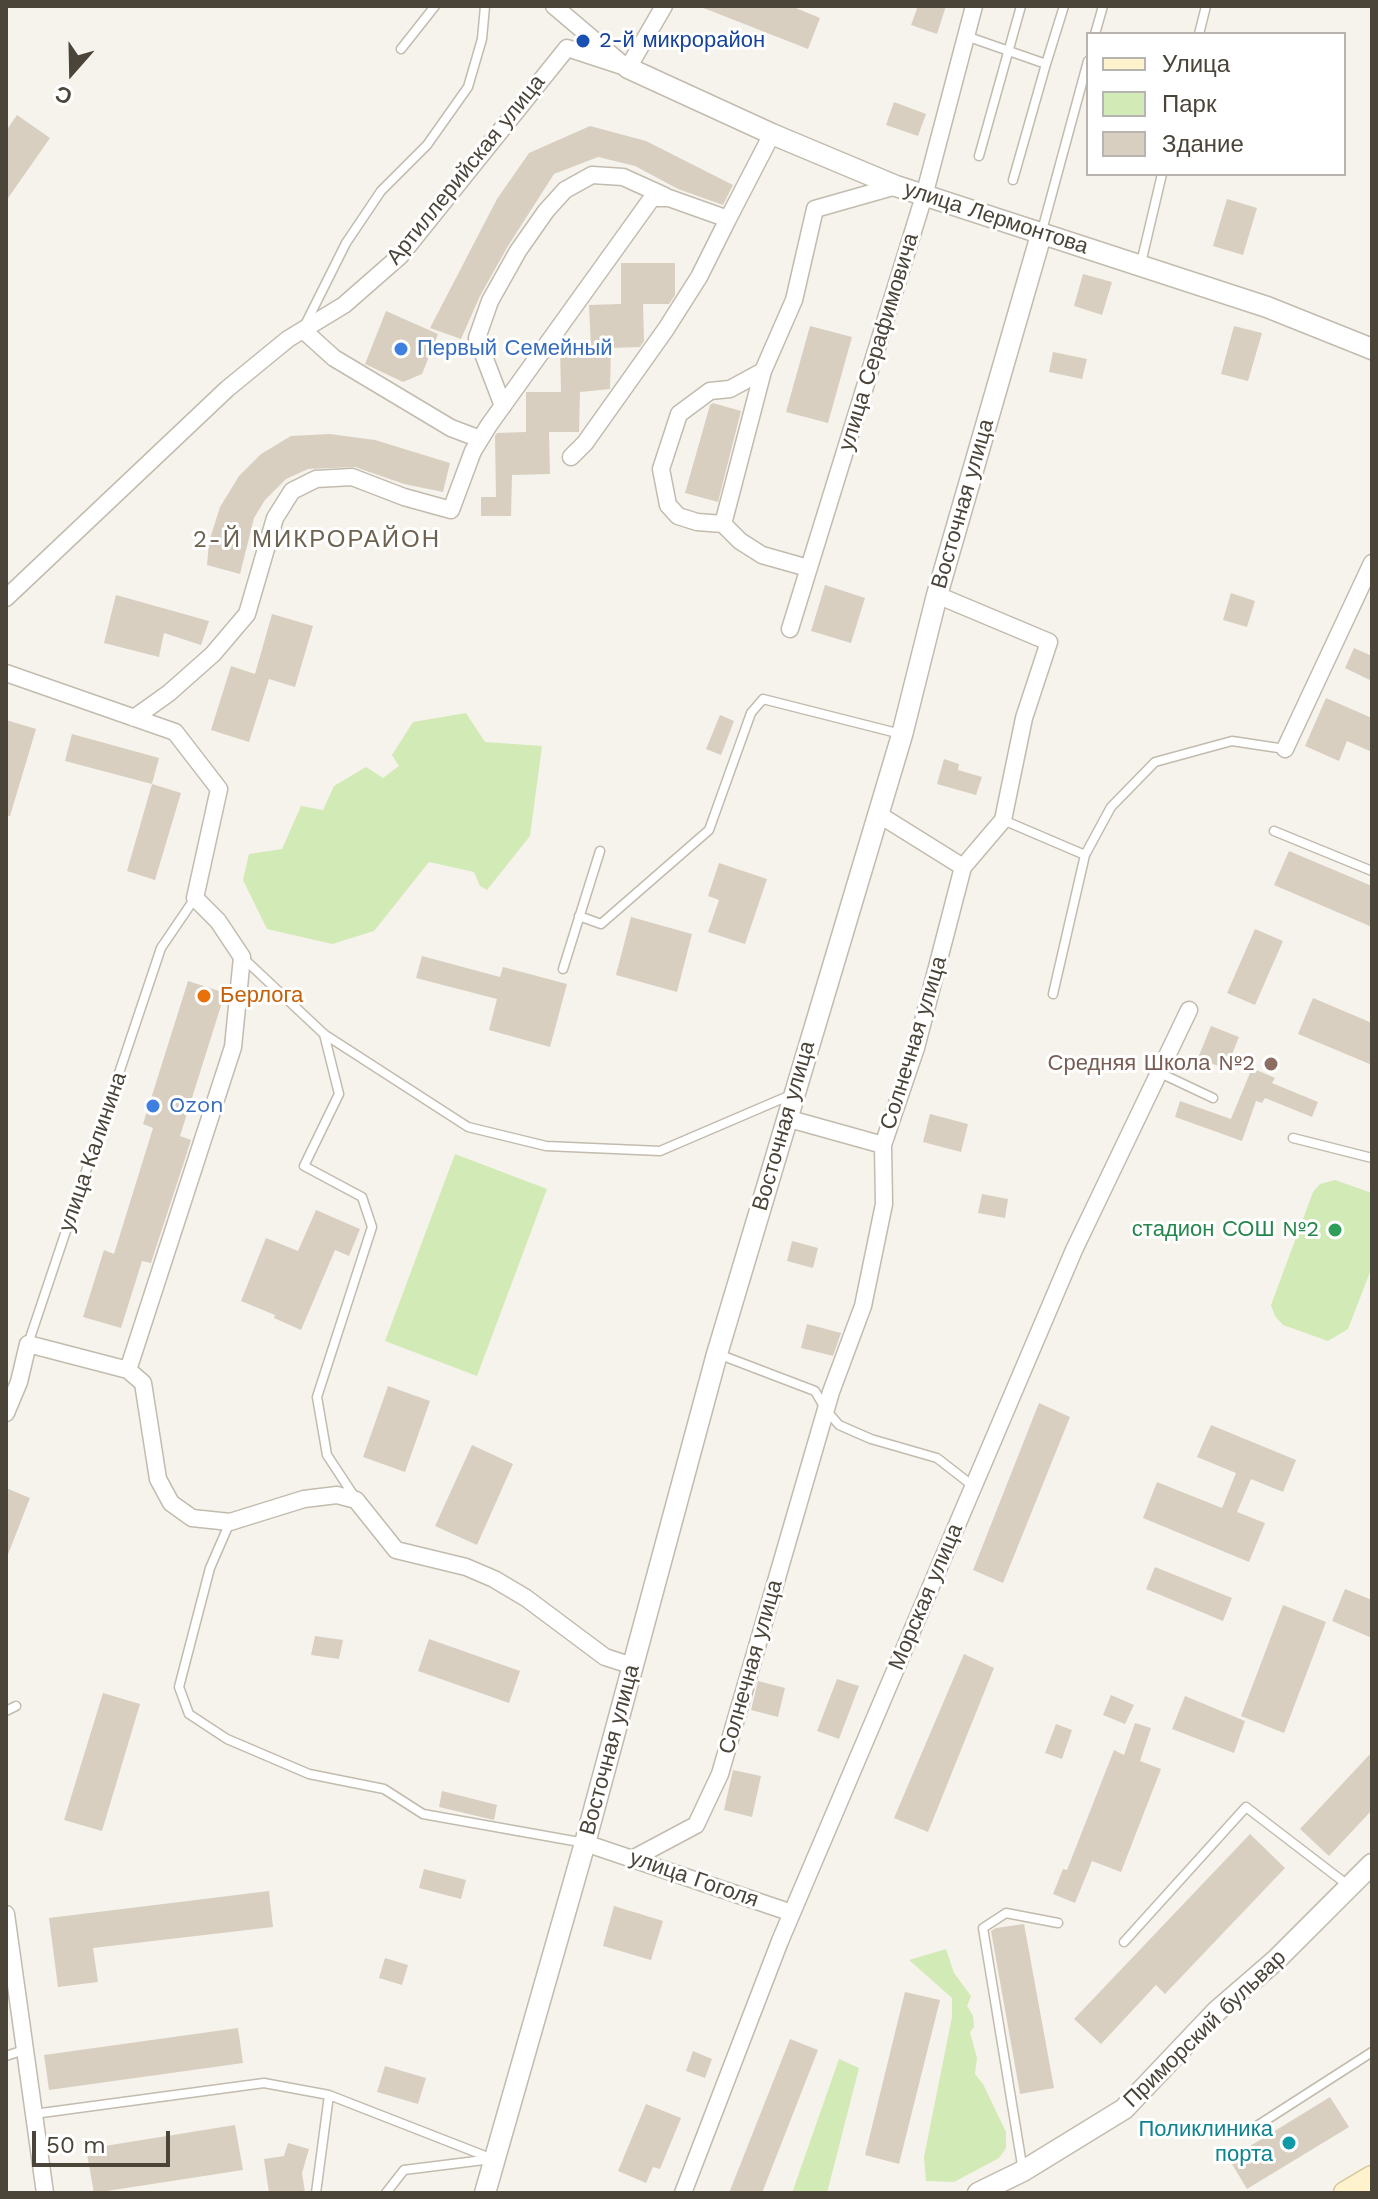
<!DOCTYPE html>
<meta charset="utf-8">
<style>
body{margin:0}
#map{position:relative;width:1378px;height:2199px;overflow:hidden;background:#f6f3ec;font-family:"Work Sans",sans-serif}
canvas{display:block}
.frame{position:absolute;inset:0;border:8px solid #4b4439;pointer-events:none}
.legend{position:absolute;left:1086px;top:32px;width:260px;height:144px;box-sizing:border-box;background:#fff;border:2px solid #b7b4b0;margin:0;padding:10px 14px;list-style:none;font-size:24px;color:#4b4439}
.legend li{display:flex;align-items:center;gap:16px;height:40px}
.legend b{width:40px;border:2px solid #b7b4b0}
.north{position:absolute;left:32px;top:32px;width:80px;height:80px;-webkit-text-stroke:6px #fff;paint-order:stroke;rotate:200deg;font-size:22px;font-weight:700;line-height:32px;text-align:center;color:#4b4439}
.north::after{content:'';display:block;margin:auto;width:28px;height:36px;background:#4b4439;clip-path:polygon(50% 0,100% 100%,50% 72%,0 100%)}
.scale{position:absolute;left:32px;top:2131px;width:138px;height:36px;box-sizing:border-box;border:4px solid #4b4439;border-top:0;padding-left:10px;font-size:24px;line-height:28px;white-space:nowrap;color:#4b4439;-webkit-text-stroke:6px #fff;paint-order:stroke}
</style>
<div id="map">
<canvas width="1378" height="2199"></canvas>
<div class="frame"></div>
<ul class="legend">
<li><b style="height:10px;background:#fff3cd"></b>Улица</li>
<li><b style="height:22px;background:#d2eab5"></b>Парк</li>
<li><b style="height:22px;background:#d8cfc1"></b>Здание</li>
</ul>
<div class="north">С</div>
<div class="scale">50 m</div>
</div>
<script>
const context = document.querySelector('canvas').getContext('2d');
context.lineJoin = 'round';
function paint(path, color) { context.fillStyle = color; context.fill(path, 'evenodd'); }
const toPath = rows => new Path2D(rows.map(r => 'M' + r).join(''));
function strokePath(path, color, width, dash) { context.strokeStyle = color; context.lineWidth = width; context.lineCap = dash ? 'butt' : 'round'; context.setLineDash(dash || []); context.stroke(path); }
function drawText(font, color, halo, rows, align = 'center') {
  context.font = font + ' "Work Sans",sans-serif'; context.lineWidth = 6; context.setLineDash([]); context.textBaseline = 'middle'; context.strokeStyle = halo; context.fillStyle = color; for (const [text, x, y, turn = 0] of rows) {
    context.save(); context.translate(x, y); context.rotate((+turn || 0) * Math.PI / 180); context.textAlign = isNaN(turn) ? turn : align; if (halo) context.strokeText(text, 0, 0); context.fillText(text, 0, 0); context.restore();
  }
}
const green = toPath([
 [466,713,485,742,542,746,530,836,487,890,480,886,474,872,429,862,374,931,332,944,267,929,243,880,249,854,282,849,301,806,323,810,334,786,366,767,383,778,399,766,392,755,413,722],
 [455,1154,547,1189,477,1376,385,1341],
 [1335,1180,1372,1193,1372,1267,1348,1329,1328,1341,1283,1325,1275,1316,1271,1305,1313,1192,1320,1184],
 [946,1949,954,1973,971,1996,967,2006,973,2016,974,2027,970,2032,977,2058,975,2074,983,2084,1006,2132,1006,2148,999,2158,954,2182,926,2181,924,2157,952,2017,952,1998,909,1960],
 [839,2059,859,2068,827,2193,792,2193]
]);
const building = toPath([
 [791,6,820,18,808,49,701,7],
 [918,6,946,6,937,34,911,25],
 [894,102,926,114,918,136,886,125],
 [17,115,50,138,6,201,6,131],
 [590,126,646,141,733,185,723,205,678,189,635,166,598,157,554,174,508,246,480,296,461,339,430,328,497,199,529,153],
 [1227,199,1257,208,1243,255,1213,246],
 [621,263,675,263,675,295,669,304,643,304,644,341,640,347,611,348,610,389,580,392,579,432,549,432,550,474,512,475,511,516,481,516,481,497,496,497,495,436,497,433,526,432,526,392,561,392,560,349,591,348,589,305,621,304],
 [1083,274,1112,282,1102,315,1074,306],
 [386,311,438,334,422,374,403,382,365,364],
 [810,326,852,337,828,423,786,412],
 [1234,326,1262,333,1248,381,1221,374],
 [1053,352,1087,359,1082,379,1049,372],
 [713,403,741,411,718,502,685,493,710,405],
 [330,434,375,440,450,463,443,492,404,484,355,467,308,469,286,479,265,500,254,518,240,574,207,565,209,542,220,507,239,476,261,454,291,436],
 [825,585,865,598,851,643,811,631],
 [1231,593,1255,601,1247,627,1223,620],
 [116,595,209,621,201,645,164,633,159,657,104,643],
 [272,614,313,626,295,687,269,679,249,742,211,730,231,666,255,674],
 [1354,648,1372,656,1372,681,1345,668],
 [1326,698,1372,718,1372,752,1347,741,1339,761,1305,746],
 [720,715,734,721,721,755,706,749],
 [6,720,36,729,10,816,6,816],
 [72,734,159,758,152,784,65,761],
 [944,759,959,764,958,770,982,777,976,795,937,784],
 [152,784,181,793,155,880,127,871],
 [1289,851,1372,886,1372,927,1274,885],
 [719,863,767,879,745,944,708,932,719,900,708,896],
 [631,917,692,934,677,992,616,975],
 [1255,929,1283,941,1255,1005,1227,993],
 [422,956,500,977,503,967,567,984,550,1047,489,1030,497,999,416,978],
 [188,981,225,993,180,1136,191,1140,185,1159,151,1263,142,1261,121,1328,83,1317,104,1250,114,1254,153,1128,143,1124],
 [1313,998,1372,1023,1372,1065,1298,1034],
 [1211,1026,1239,1037,1226,1069,1198,1058],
 [1252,1068,1275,1078,1272,1083,1318,1102,1312,1117,1265,1098,1262,1103,1256,1101,1242,1141,1175,1117,1180,1101,1231,1119],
 [930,1114,968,1124,961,1152,923,1142],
 [982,1194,1008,1199,1005,1218,978,1213],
 [316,1210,360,1229,349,1256,335,1250,301,1330,274,1318,275,1315,241,1301,266,1238,298,1251],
 [792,1241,818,1248,813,1268,787,1261],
 [807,1324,841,1333,833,1356,801,1348],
 [388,1386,430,1401,405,1472,363,1457],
 [1039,1403,1070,1417,1003,1583,973,1570],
 [1211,1425,1296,1460,1283,1492,1251,1479,1237,1512,1265,1523,1249,1562,1143,1518,1157,1482,1222,1508,1236,1473,1197,1457],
 [472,1445,513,1464,477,1545,435,1526],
 [6,1488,30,1498,7,1557,6,1557],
 [1155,1567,1232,1598,1223,1621,1146,1589],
 [1345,1589,1372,1600,1372,1638,1332,1621],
 [1283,1605,1326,1622,1284,1733,1241,1716],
 [315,1636,343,1640,339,1659,311,1655],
 [429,1639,520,1671,509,1703,418,1671],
 [964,1654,994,1668,928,1832,894,1818],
 [837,1679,859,1686,839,1739,817,1731],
 [758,1681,785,1688,778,1717,751,1710],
 [103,1693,140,1704,102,1831,64,1820],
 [1111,1695,1134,1705,1125,1724,1103,1715],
 [1185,1696,1245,1721,1234,1753,1172,1729],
 [1135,1723,1151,1728,1140,1761,1161,1769,1121,1872,1092,1861,1075,1903,1053,1894,1063,1869,1067,1870,1114,1750,1124,1755],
 [1056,1724,1072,1730,1062,1759,1045,1753],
 [1372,1752,1372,1810,1329,1856,1300,1829],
 [733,1770,761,1776,752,1817,724,1810],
 [442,1791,497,1805,494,1820,439,1807],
 [1250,1834,1285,1868,1165,1994,1156,1985,1101,2044,1074,2019],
 [424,1869,466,1880,461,1899,419,1888],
 [269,1891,273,1927,93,1948,98,1982,58,1987,49,1918],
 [614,1906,663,1921,651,1960,603,1946],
 [1024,1924,1054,2088,1020,2094,991,1931,996,1928],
 [385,1958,408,1965,402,1985,379,1978],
 [905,1992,940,2000,899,2164,865,2155],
 [238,2028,243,2063,49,2090,44,2055],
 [790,2039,818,2050,762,2193,729,2193],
 [693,2051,712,2059,705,2078,686,2071],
 [385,2066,426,2078,418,2104,377,2092],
 [1330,2097,1349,2127,1247,2189,1229,2159],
 [646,2104,681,2118,660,2169,653,2167,646,2183,618,2171],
 [235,2125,243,2170,94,2193,86,2149],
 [288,2143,309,2149,302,2173,305,2193,269,2193,264,2159,284,2156]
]);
const service = toPath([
 [1095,34,1103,6],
 [1199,34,1206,6],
 [966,36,1046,64,1013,180],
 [401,49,435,6],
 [1046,64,1064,6],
 [979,156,1021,6],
 [1041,234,1088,61],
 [1141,263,1162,174],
 [306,323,346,243,381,191,427,145,468,87,482,39,485,6],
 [1003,820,1085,855],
 [1274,831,1372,871],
 [579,916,601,924,709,830,751,713,763,699,901,734],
 [242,957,324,1034,468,1127,546,1146,660,1151,793,1094],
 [563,969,600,851],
 [1053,994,1085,855,1111,807,1155,762,1232,741,1285,749],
 [324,1034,339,1094,304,1166,362,1197,372,1227,317,1397,327,1455,356,1499],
 [1160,1073,1213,1098],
 [1293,1138,1372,1158],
 [28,1344,161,948,195,898],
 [718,1354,815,1391,826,1410,839,1425,871,1439,937,1458,973,1486],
 [230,1522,210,1568,179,1687,189,1714,227,1739,309,1774,384,1789,423,1814,585,1843],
 [6,1711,16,1706],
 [1124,1942,1246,1807,1349,1886],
 [6,2056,24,2050],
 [34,2114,264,2083,329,2095,493,2159],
 [1249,2131,1372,2052],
 [1023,2171,983,1928,1006,1913,1058,1923],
 [316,2193,329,2095],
 [386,2193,404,2170,492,2159]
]);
const minor = toPath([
 [554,6,620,62],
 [628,68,664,6],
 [303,330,334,358,451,428,480,439],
 [503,406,477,338,490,301,518,251,546,211,565,190,592,175,623,177,665,196],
 [571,457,585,443,666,329,699,277,728,219],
 [723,524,697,522,678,516,668,505,661,469,679,414,710,391,730,389,763,371],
 [808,568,762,555,740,541,723,524,763,371,794,300,815,209,896,186],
 [6,598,227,389,288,339,344,305,400,256,567,48,628,68],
 [790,629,924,196,974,6],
 [6,673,175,732,219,789,195,898,218,921,242,957,233,1047,128,1370],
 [134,718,169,693,213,654,247,614,275,518,292,491,316,479,352,477,404,497,451,510,473,451,489,425,652,198,669,198,728,219,772,134],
 [1285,749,1372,563],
 [878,814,963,867],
 [786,1118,883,1145],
 [6,1413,19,1382,28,1344,128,1370,143,1383,158,1479,171,1503,192,1518,230,1522,304,1499,337,1495,356,1500,396,1550,466,1567,494,1579,526,1598,605,1657,633,1666],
 [585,1843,792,1913],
 [634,1858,696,1825,720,1774,831,1392,863,1306,884,1204,883,1145,916,1048,963,867,1003,820,1024,718,1049,642,937,595],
 [6,1914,45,2193],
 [683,2193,780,1941,1074,1250,1189,1010]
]);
const tertiary = toPath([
 [628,68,772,134,896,186,1267,307,1372,349],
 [485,2193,585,1843,717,1354,902,735,937,595,1041,235],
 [978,2193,1023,2171,1124,2109,1217,2011,1277,1959,1372,1864]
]);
const secondary = toPath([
 [1345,2193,1372,2177]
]);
const markers = [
 [583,41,8,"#1a4fb4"],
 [401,349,8,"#3f7fe0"],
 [204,996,8,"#e8710a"],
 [1271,1064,8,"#8d6e63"],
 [153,1106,8,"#3f7fe0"],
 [1335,1230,8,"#2e9e5b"],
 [1289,2143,8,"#0f9aa8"]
];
const transitNames = [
 ["2-й микрорайон",599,41]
];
const streetNames = [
 ["Артиллерийская улица",466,170,-51],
 ["улица Лермонтова",996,218,18],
 ["улица Серафимовича",879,342,-73],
 ["Восточная улица",963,504,-74],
 ["Солнечная улица",914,1043,-73],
 ["Восточная улица",784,1126,-74],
 ["улица Калинина",93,1152,-71],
 ["Морская улица",926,1597,-67],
 ["Солнечная улица",751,1667,-74],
 ["Восточная улица",610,1750,-75],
 ["улица Гоголя",694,1879,19],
 ["Приморский бульвар",1205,2029,-44]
];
const shopNames = [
 ["Первый Семейный",417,349],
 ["Ozon",169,1106]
];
const foodNames = [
 ["Берлога",220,996]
];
const educationNames = [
 ["Средняя Школа №2",1255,1064]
];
const leisureNames = [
 ["стадион СОШ №2",1319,1230]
];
const cultureNames = [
 ["Поликлиника",1273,2130],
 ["порта",1273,2155]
];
const neighbourhoodNames = [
 ["2-Й МИКРОРАЙОН",317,540]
];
paint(green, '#d2eab5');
paint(building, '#d8cfc1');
strokePath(service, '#c2bbae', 11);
strokePath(minor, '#c2bbae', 19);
strokePath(tertiary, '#c2bbae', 23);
strokePath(secondary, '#d6c79b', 25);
strokePath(service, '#fff', 8);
strokePath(minor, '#fff', 16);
strokePath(tertiary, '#fff', 20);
strokePath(secondary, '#fff3cd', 22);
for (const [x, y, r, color] of markers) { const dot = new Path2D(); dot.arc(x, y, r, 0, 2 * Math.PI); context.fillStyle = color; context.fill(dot); strokePath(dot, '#fff', 3); }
drawText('22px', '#164399', '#fff', transitNames, 'left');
drawText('22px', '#4b4439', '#fff', streetNames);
drawText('22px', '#366cbe', '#fff', shopNames, 'left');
drawText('22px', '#c56008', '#fff', foodNames, 'left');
drawText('22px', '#785e54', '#fff', educationNames, 'right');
drawText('22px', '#27864d', '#fff', leisureNames, 'right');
drawText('22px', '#0d838f', '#fff', cultureNames, 'right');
context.letterSpacing = '2px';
drawText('24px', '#6e6250', '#fff', neighbourhoodNames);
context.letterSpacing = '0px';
</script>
